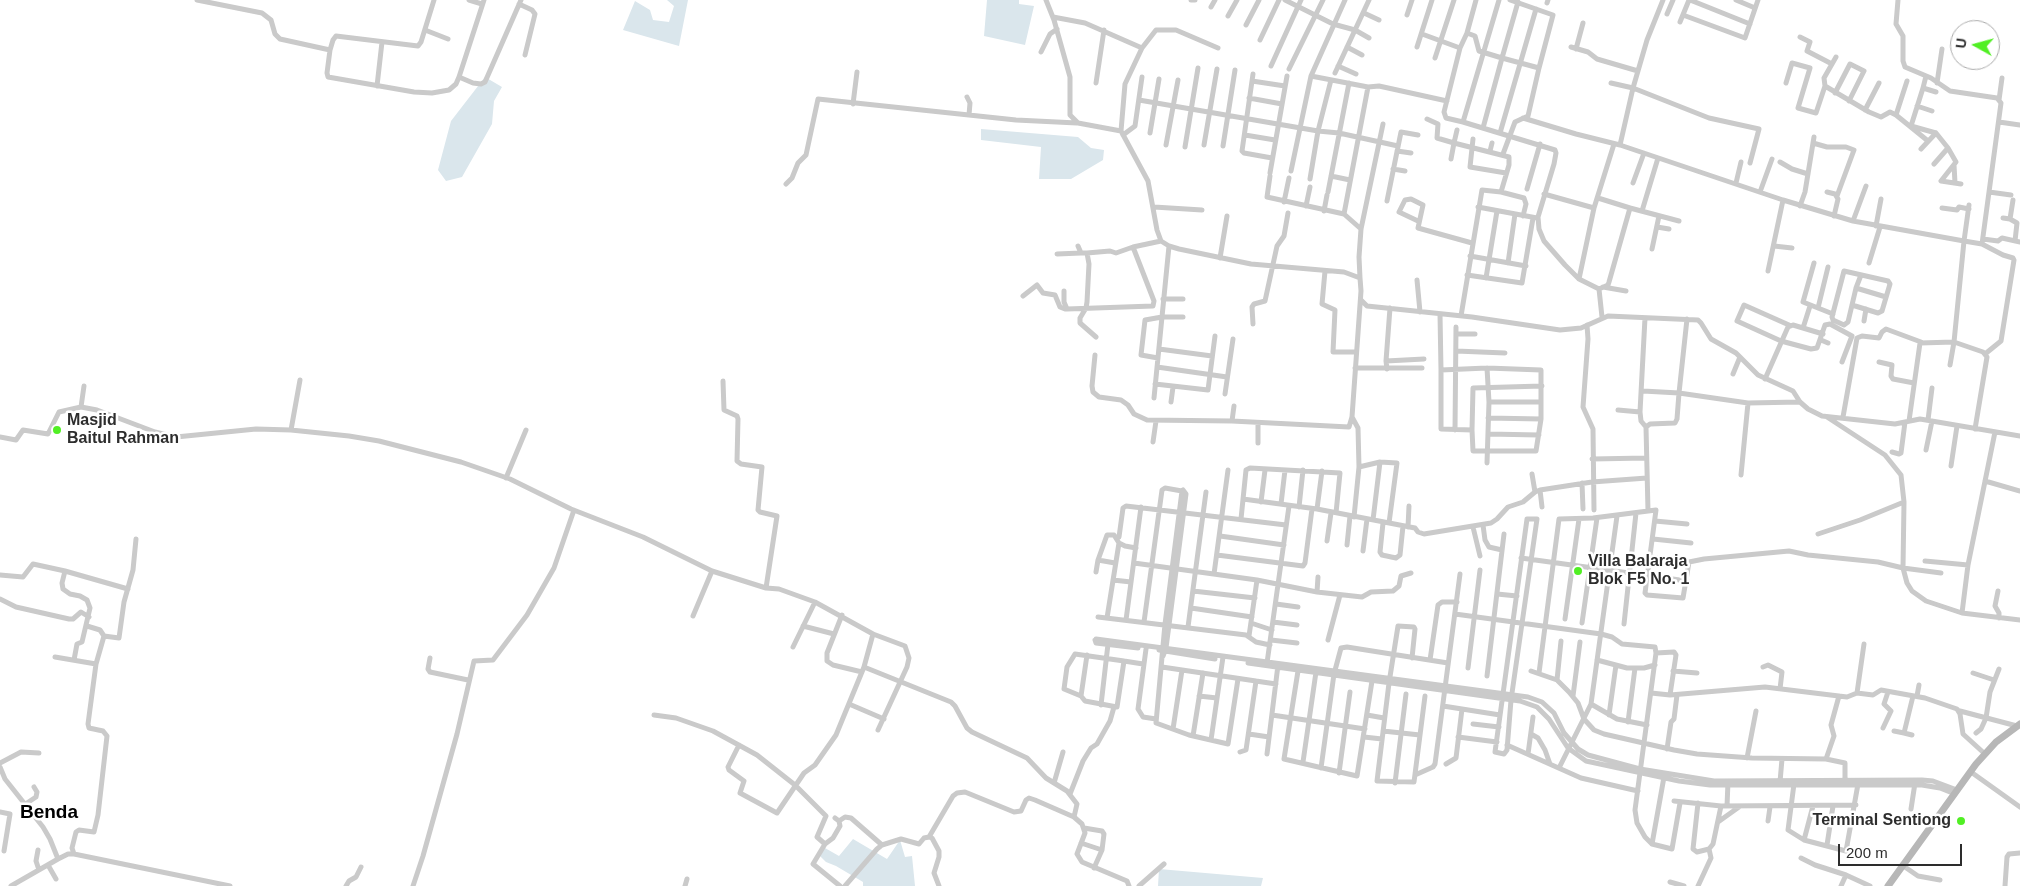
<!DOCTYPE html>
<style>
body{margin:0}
#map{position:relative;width:2020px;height:886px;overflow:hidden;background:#fff;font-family:Arial,sans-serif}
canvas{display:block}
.north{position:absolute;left:1950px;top:20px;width:50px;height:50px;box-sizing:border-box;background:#fff;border:1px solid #ababab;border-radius:50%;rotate:277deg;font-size:14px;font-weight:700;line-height:20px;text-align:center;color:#2d2d2d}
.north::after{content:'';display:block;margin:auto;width:18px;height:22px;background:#51ef24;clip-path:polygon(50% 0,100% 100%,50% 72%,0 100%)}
.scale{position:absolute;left:1838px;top:844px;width:124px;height:22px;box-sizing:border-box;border:2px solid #2d2d2d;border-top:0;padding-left:6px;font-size:15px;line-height:18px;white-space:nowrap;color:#2d2d2d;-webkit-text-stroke:4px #fff;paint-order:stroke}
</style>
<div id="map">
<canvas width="2020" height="886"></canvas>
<div class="north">U</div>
<div class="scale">200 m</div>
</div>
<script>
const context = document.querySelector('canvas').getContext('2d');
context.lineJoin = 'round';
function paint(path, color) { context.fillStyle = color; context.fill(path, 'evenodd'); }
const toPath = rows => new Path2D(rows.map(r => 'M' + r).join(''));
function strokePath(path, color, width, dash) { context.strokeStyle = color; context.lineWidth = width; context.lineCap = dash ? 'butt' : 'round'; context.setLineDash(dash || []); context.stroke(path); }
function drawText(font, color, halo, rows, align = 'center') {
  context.font = font + ' Arial,sans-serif'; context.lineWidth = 5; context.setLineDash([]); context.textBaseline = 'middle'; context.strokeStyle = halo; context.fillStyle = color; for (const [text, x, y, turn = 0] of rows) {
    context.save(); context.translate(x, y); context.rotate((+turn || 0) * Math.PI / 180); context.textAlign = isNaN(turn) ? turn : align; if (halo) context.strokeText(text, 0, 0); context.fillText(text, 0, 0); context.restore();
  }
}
const green = toPath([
 [667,0,688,0,679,46,623,30,635,1,650,10,653,20,669,22,674,6],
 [987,0,1019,0,1019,4,1034,6,1025,45,984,36],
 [485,77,502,87,494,101,492,124,462,177,446,181,438,170,451,121],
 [981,129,1078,137,1091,148,1104,150,1103,160,1071,179,1039,179,1041,147,981,140],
 [853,839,887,859,900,840,905,857,912,856,915,886,863,886,863,882,836,866,826,862,819,855,825,848,839,856],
 [1159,869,1263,878,1261,886,1158,886]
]);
const minor = toPath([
 [197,0,262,13,271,20,275,34,280,39,330,50],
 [434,0,421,42,418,46,336,36,333,40,330,50,327,73,328,77,414,92,432,93,449,90,456,84,459,77,484,0],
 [469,0,482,4],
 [1046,0,1054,20,1070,77,1070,115,1078,123,1121,131,1148,181,1157,230,1161,241,1169,246,1179,249,1251,264,1344,272,1360,278,1361,291,1352,417,1349,427,1232,421,1147,420,1134,414,1128,405,1121,400,1099,397,1093,392,1092,386,1095,355],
 [1191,0,1195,0],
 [1285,0,1333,24,1355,30,1369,38],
 [1499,0,1463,122,1555,150,1556,153,1554,164,1538,217,1539,229,1544,241,1565,265,1579,279,1599,289,1602,317],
 [1690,0,1750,24],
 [1736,0,1755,8],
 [1898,0,1896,24,1903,36,1903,61,1905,67,1931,78,1950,91,1997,98,2001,103,1982,244,1964,241,1954,342,1983,352,1987,357,1975,429],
 [1547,3,1548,0],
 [519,4,532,10,535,14,525,55],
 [1211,7,1215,0],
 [1364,13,1379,20],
 [1667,14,1673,0],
 [1407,15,1412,0],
 [1683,15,1745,38,1758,0],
 [1228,16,1237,0],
 [1053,17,1085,23,1142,48],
 [1680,22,1689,0],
 [1246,25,1259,0],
 [425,30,448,39],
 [1467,33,1475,36,1479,51,1502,58,1518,2],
 [1422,34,1460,48],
 [1800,37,1810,42,1807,51,1832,64],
 [1260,40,1279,0],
 [1347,47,1362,55],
 [1417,47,1432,0],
 [1571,47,1588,52,1597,59,1638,71],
 [1576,49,1583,23],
 [1041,52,1050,34,1057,29],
 [1836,57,1824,78,1825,86,1869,112,1881,117,1890,112,1896,115],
 [1435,58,1454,0],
 [1271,66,1301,0],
 [1338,66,1356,74],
 [1289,69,1323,0],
 [1335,73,1369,0],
 [1253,74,1242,151,1244,153,1272,158],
 [1311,76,1368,87,1379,86,1447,101],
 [1926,76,1923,88,1936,92],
 [459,77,473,83,481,84,485,82,521,0],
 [1252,81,1285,86],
 [1907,81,1896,115,1928,141],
 [1096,83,1104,30],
 [1611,83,1633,88,1709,118,1759,129,1750,163],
 [1786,83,1792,63,1810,68,1798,108,1816,113,1825,86],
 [1937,83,1942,49],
 [377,86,382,42],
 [1835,93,1850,64,1864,71,1849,101],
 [967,97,970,103,969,115],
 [1249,98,1282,104],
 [1139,100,1318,131,1339,133,1398,146],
 [1999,100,2002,78],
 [853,104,857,72],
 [1917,106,1932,111],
 [1865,110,1879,83],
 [1523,118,1576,134,1620,145,1783,200,1768,271],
 [1427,119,1438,124,1437,138,1454,143,1451,159],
 [1463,122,1446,118,1444,112,1460,48,1467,33,1476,0],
 [1999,122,2020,125],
 [1483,128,1502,58,1539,68,1553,15,1510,0],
 [1457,130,1454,143,1509,157,1509,165,1501,192],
 [1121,131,1125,84,1142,48,1156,30,1176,30,1218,48],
 [1150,133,1159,79],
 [1500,133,1536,9],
 [1123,135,1135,126,1142,77],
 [1245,135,1275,140],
 [1473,139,1470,167,1506,173],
 [1813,143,1827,147,1846,147,1854,150,1837,196],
 [1166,145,1178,80],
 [1204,145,1217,69],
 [1620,145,1633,88,1647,40,1663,0],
 [1223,146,1235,70],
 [1185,147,1198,68],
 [1948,148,1956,162,1941,181,1961,184],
 [1921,149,1936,133,1911,126,1923,88],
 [1397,151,1411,153],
 [1490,151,1492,143],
 [1503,154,1515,122,1528,116,1539,68],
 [1780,162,1792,169,1808,174],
 [1934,164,1948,148,1936,133],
 [1954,165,1955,183],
 [1393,169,1405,171],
 [1291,171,1311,76,1345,0],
 [1270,173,1287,76],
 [1270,176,1267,197,1344,214,1361,229],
 [1331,176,1350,180],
 [1310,179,1318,131,1331,80],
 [1633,183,1644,153],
 [1736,183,1741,162],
 [786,184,792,178,798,163,806,155,818,99,1016,120,1077,123],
 [1527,189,1540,144],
 [1328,192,1349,83],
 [1760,192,1772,159],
 [1827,192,1835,194,1838,199,1834,216],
 [1989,192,2011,195],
 [1544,194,1594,208],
 [1598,198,1630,208],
 [1783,200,1853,221,1964,241,1969,205],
 [1387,201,1401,132,1418,135],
 [1284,202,1289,178],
 [1306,206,1310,187],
 [1800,206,1805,192,1814,137],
 [1154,207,1202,210],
 [1478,207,1537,218],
 [1942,208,1957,210,1959,207,1969,209],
 [1324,211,1327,195],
 [1642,211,1658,158],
 [1344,214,1368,87],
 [2003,218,2010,219,2017,223,2015,241],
 [2010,219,2013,200],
 [1418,221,1399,212,1405,200,1411,199,1423,205,1418,228,1472,243],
 [1853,221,1866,186],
 [1876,226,1881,199],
 [1657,227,1669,229],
 [1983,239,1998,241,2002,238,2020,242],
 [1982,244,2003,255,2013,258,2014,260,2001,341,1985,354],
 [1078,246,1081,253,1087,253,1089,264,1087,302,1086,308,1080,318,1080,323,1096,337],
 [1774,246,1792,248],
 [1652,249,1659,216],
 [1087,253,1110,251,1116,253,1133,247,1161,241],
 [1057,254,1081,253],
 [1470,256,1526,266],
 [1220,258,1227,216],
 [1508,263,1515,214],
 [1814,263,1803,302,1833,314],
 [1869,263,1880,227],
 [1325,271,1322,304,1335,310,1333,352,1356,352],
 [1467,275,1522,283,1533,218],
 [1360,278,1359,257,1361,229,1383,124],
 [1486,278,1497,211],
 [1579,279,1594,208,1614,144],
 [1417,280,1420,312],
 [1603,287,1626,291],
 [1856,288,1886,297],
 [1599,289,1608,285,1609,282,1630,208,1679,221],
 [1064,291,1064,302,1067,309,1153,306,1154,301,1133,247],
 [1023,296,1037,285,1043,293,1055,295,1060,307,1065,309],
 [1163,299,1183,299],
 [1361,300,1367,306,1472,317,1560,330,1581,328,1608,316,1698,320,1701,323,1711,339,1736,353,1758,375,1793,391,1800,402,1808,409,1822,416,1895,424,1920,419,2020,436],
 [1852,305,1878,313,1882,311,1890,284,1888,281,1844,271,1832,317,1833,320,1844,325,1848,322,1856,288,1861,275],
 [1818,308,1828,267],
 [1440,314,1441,370,1487,368,1541,370,1541,419,1536,451,1473,451,1472,430,1441,429,1441,370],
 [1461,316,1482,190,1501,192,1524,198,1526,204,1523,216],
 [1645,318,1640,412,1641,421,1646,427],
 [1864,321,1866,309],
 [1253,324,1252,307,1254,304,1265,301,1277,246,1284,236,1288,213],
 [1587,325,1588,339,1583,407,1593,429,1594,510],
 [1789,325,1744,305,1737,321,1781,341,1811,349,1817,348,1825,325,1830,324,1852,336,1842,362],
 [1803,328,1823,334],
 [1456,334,1475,334],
 [1821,340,1828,343],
 [1159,349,1212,356],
 [1456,351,1505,353],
 [1158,358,1141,355,1145,320,1162,317,1183,317],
 [1386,361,1424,359],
 [1879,362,1892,365,1891,376,1893,379,1914,383],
 [1157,367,1227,377],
 [1355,368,1422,368],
 [1487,368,1489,402,1487,463],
 [1387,369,1386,361,1390,308],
 [1733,374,1740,357],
 [1765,379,1788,327,1793,325,1803,328,1810,306],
 [723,381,724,410,737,416,738,419,737,461,741,464,762,467,758,510,760,512,777,516,766,588],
 [1155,384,1208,390,1215,336],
 [1643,391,1679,393,1687,319],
 [1225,394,1233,339],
 [1154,398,1169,246],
 [1171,402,1173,387],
 [1489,402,1541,402],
 [81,407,84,386],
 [1618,410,1640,412],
 [1352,417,1358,428,1359,467,1354,517],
 [1827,417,1885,455,1901,475,1904,502,1903,568,1907,583,1912,591,1926,601,1962,613,2020,620],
 [1843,417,1857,338,1862,336,1879,338,1882,332,1886,329,1921,342],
 [1488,418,1541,419],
 [1928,420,1932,388],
 [1232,421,1234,406],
 [1909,421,1920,343,1954,342,1950,365],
 [291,430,349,436,379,441,461,462,510,479,571,509,643,537,712,571,766,588,779,589,815,602,873,634,864,667,951,702,955,706,967,728,972,732,1027,758,1046,778,1067,791,1077,804,1074,817],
 [1455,430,1456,327],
 [1472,430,1473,388,1542,386],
 [1488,434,1539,435],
 [0,437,16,440,23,430,48,434,59,412,81,407,97,410,155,432,176,437,256,429,291,430,300,380],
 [1153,442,1156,421],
 [1258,443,1258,423],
 [1926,450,1932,421],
 [1892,452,1899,454,1901,453,1905,422],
 [1592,459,1646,458],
 [1951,466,1957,426],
 [1359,467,1380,462,1397,463,1389,523],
 [1532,474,1535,492],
 [1741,475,1748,403],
 [506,478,526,430],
 [1985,481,2020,491],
 [1582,483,1583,509],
 [1540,490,1592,482,1647,478],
 [1243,499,1317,509,1415,528,1418,532,1424,534,1491,523,1497,519,1508,507,1523,502,1535,492,1540,490,1542,507],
 [1261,502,1265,470],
 [1281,504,1285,470],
 [1299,507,1303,470],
 [1317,509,1322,471],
 [1648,511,1646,427,1650,424,1675,423,1677,419,1679,393,1748,403,1800,402],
 [1241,519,1246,470,1250,468,1340,473,1336,513],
 [1527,519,1537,519,1511,700,1507,750,1504,754,1495,752,1527,519],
 [1373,520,1380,462],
 [1655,521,1687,524],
 [1383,523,1380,552,1382,555,1396,558,1400,555,1403,526],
 [1483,525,1485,540,1489,547,1502,550],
 [1408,527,1409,506],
 [1473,527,1480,556],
 [1818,534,1860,520,1904,502],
 [1220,536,1284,545],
 [1119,537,1123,508,1126,506,1286,525],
 [1653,539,1691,543],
 [1327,541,1331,513],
 [1347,545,1350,516],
 [1363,551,1367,519],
 [1217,555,1303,566,1305,563,1312,509],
 [1651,557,1689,562,1704,559,1789,551,1808,555,1878,562,1903,568,1941,573],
 [1521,558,1687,581],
 [1098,560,1107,535,1114,535,1119,543,1125,546,1136,548],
 [1925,561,1968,565],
 [1134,563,1257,580,1317,592,1362,597,1371,592,1393,591,1399,586,1401,576,1411,573],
 [65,571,128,589],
 [1096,572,1098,560,1115,563],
 [1214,574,1228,470],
 [0,575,23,577,33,564,65,571,62,583,63,589,70,594,80,596,87,600,90,608,82,642,77,644,74,660],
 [1113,580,1131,582],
 [1193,591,1255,598],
 [1998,591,1995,606,1999,613,1999,618],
 [1317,592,1318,577],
 [1497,594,1517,596],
 [0,599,16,607,69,619,73,619,81,612,89,617],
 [1276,604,1298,607],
 [1191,608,1252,617],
 [1962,613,1968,565,1995,432],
 [1455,614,1601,634,1612,637,1622,644,1655,647,1656,653],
 [842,615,827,653,827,661,833,665,862,672],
 [693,616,712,571],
 [1098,617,1246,635,1256,642,1270,645],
 [1107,618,1119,543],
 [1565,619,1579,519],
 [1126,620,1141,507],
 [1144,622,1162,490,1165,488,1182,491],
 [1273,622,1297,625],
 [1251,623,1272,630],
 [1582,623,1597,518],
 [1624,624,1636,513],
 [87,626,100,630,104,636,119,638,124,602,133,570,136,539],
 [803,626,834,634],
 [1188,627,1206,492],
 [873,634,905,646,909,658,907,667,878,730],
 [1249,636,1257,580],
 [1096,639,1528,697,1542,702,1554,713,1564,733,1578,749,1588,755,1640,769,1714,781,1922,780,1933,781,1957,790],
 [1095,640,1096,643,1138,648],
 [1271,640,1297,643],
 [1328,640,1340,595],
 [1864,644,1857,693,1873,695,1881,690,1925,698,1957,709,1960,714,1963,734,1985,754],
 [793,647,815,602],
 [1146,649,1138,709,1143,717,1156,719],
 [1159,650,1215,659],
 [1163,656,1166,648,1186,494,1183,490,1182,491,1165,624,1156,723,1189,735,1228,744,1238,679],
 [55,657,96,664],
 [430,658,428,669,430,672,468,680],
 [1412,658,1415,629,1414,627,1398,626,1389,683,1377,781,1414,782,1425,696],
 [1430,660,1438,605,1442,602,1457,602],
 [1597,660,1627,668,1644,668,1655,665],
 [1124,661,1117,707,1085,701,1081,696,1064,689,1067,667,1075,654,1124,661,1143,664],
 [1248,663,1520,701,1537,707,1549,719,1568,748,1586,761,1679,781,1710,785,1922,785,1940,788,1955,794],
 [1267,663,1289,506],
 [1162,667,1276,684],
 [1763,667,1768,665,1782,672,1780,689],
 [1468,668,1480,570],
 [1298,671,1284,759,1357,776,1372,681],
 [1531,671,1557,680,1569,692,1578,703,1584,719,1594,730,1604,734,1674,750,1697,754,1752,758,1826,759],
 [1673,671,1697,673],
 [1539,673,1559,519,1593,518,1656,510,1645,593,1647,595,1683,598,1689,562],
 [1973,673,1994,680],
 [1487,676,1504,534],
 [1557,680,1561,641],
 [1651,693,1670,695,1676,655,1674,652,1656,653,1635,810,1637,823,1645,837,1652,844,1672,849,1680,803],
 [1670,695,1765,687,1847,697,1857,693],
 [1081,696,1087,655],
 [1199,696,1217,698],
 [1573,696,1580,642],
 [1839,696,1831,725,1834,736,1826,759,1845,763,1845,782],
 [1917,696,1919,685],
 [849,704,884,719],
 [1591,704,1617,719,1647,725],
 [1101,705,1108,644],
 [1443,706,1500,715],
 [1960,711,2017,726],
 [654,715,676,718,713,731,757,755,795,785,826,816,817,837,825,844,813,864,840,886],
 [1272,715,1365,729],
 [1367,715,1384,718],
 [1609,715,1616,665],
 [1628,722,1635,668],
 [1473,724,1499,727],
 [1883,728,1891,711,1884,704,1888,692],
 [1173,729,1182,670],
 [1383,731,1420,735],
 [1894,731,1904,733],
 [1976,733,1981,729,1986,718,1990,692,1999,669],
 [1249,734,1269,737],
 [1531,734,1538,738,1545,750,1550,764],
 [1912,735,1904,733,1913,696],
 [1193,736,1203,673],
 [1364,737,1382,739],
 [1458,737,1497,742],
 [1211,740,1223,657],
 [739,745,728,767,729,770,744,781,740,793,777,813,804,773,815,765,836,735,864,667],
 [1507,745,1581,778,1638,791],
 [1667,749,1671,722,1674,719,1677,695],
 [1240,752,1246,750,1256,681],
 [1267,754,1278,665],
 [1528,754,1533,717],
 [1747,758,1756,711],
 [1303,762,1316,672],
 [0,763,21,752,39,753],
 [1446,764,1456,758,1462,709],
 [0,767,5,779,43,827,50,839,58,859,68,854,74,854,230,886],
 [1321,768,1334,674,1341,648,1347,647,1448,663],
 [1559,768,1591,704,1617,516],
 [1971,772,2020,807],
 [1339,773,1350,692],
 [1415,775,1433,767,1435,764,1460,574],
 [1780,782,1782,759],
 [1054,783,1063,752],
 [1395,783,1406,694],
 [1794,784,1788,830,1804,840,1846,851,1858,784],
 [1070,794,1083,761,1091,748,1097,744,1110,721,1114,707],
 [1674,801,1721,806,1856,805],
 [1698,803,1693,849,1697,852,1709,849,1713,844,1721,806],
 [24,805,36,797,37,792,34,787],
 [1727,806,1728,782],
 [1911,809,1915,783],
 [0,812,10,814,4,851],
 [1914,816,1934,822],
 [839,821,845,817,851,818,882,845],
 [1768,821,1770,807],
 [1718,822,1739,807],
 [1084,828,1102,831,1104,834,1102,850,1094,868],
 [929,837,953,796,957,793,965,792,1014,812,1021,811,1026,800,1029,798,1035,800,1074,817,1082,824,1085,833,1077,854,1082,862,1127,881,1129,886],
 [1804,840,1813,806],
 [1081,843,1102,850],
 [825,844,833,838,840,826,839,821,835,818],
 [1652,844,1664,777],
 [1827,845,1833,806],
 [38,850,36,861,39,870],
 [74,854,72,848,76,832,79,830,94,832,98,815,107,736,103,731,89,728,88,724,96,664,104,636],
 [1801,858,1815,865,1846,875,1870,886],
 [48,865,56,879],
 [1902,865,1918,876,1940,880],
 [1670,882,1684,886],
 [11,886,58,859],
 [346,886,349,881,356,877,361,867],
 [413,886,423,856,457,734,474,661,493,660,527,615,554,568,574,510],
 [685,886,687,879],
 [845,886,877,849,882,845,901,839,919,844,924,838,929,837,932,838,939,851,939,857,934,873,939,886],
 [1139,886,1164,864],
 [1698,886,1711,858,1709,849],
 [1841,886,1846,875],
 [2005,886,2007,857,2009,854,2020,853]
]);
const secondary = toPath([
 [1888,886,1976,764,1996,742,2020,724]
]);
const markers = [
 [57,430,5,"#51ef24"],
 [1578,571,5,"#51ef24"],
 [1961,821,5,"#51ef24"]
];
const poiNames = [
 ["Masjid",67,421],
 ["Baitul Rahman",67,439],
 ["Villa Balaraja",1588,562],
 ["Blok F5 No. 1",1588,580],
 ["Terminal Sentiong",1951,821,"right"]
];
const quarterNames = [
 ["Benda",49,813]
];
paint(green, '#dae6ec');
strokePath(minor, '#cacaca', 5);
strokePath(secondary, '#b7b7b7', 7);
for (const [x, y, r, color] of markers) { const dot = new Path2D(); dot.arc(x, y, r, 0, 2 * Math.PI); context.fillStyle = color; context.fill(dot); strokePath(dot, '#fff', 2); }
drawText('bold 16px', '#2d2d2d', '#fff', poiNames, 'left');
drawText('bold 19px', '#000', '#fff', quarterNames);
</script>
